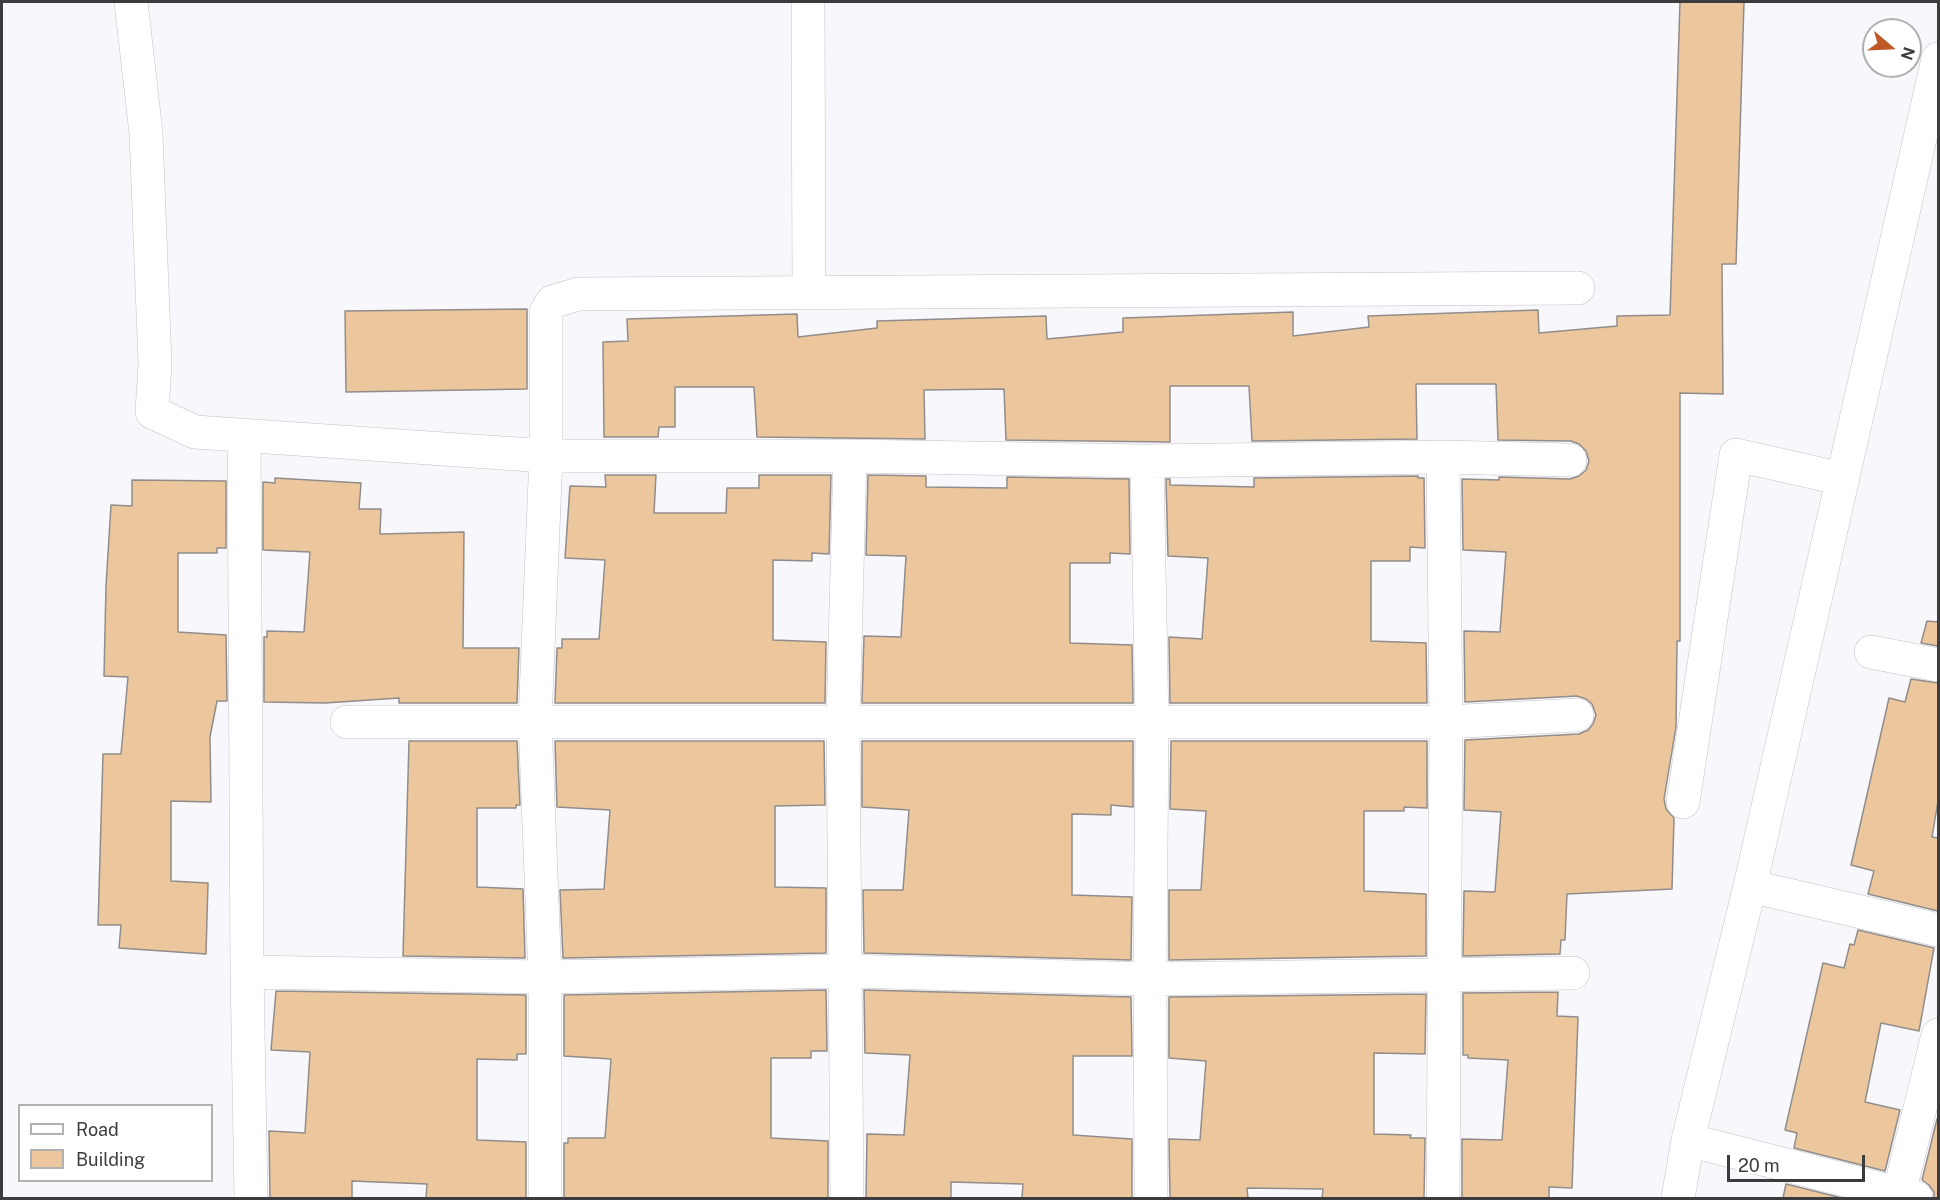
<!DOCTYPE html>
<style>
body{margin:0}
#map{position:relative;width:1940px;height:1200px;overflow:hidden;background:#f7f7fc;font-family:"Public Sans",sans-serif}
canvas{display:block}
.frame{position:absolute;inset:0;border:3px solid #3c3c3e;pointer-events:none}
.legend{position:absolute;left:18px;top:1104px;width:195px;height:78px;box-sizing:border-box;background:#fff;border:2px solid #b1b1b2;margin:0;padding:8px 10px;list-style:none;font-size:18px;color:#3c3c3e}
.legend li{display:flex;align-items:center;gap:12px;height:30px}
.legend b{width:30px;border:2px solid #b1b1b2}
.north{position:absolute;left:1862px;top:18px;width:60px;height:60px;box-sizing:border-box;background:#fff;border:2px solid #b1b1b2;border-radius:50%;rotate:109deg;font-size:16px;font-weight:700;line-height:24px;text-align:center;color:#3c3c3e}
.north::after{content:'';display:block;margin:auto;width:21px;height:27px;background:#bf5a28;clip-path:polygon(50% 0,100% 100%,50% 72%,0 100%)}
.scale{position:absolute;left:1727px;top:1155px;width:138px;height:27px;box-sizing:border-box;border:3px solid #3c3c3e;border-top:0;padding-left:8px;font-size:18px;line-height:21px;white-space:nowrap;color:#3c3c3e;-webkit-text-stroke:4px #fff;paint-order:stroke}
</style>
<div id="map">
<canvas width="1940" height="1200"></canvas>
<div class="frame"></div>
<ul class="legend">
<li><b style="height:8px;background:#fff"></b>Road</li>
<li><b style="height:16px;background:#ecc79e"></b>Building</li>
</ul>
<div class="north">N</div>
<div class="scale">20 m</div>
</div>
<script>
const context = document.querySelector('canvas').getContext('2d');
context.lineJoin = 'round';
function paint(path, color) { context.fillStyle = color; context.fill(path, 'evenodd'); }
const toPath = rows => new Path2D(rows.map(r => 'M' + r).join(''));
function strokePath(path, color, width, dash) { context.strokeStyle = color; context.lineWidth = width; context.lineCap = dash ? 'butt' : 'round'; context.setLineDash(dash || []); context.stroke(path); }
const building = toPath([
 [1680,2,1744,2,1736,264,1722,264,1723,394,1680,393,1680,641,1677,641,1676,727,1664,799,1666,809,1674,818,1672,889,1567,894,1565,940,1561,940,1560,954,1463,956,1464,891,1495,892,1501,812,1464,810,1465,740,1579,734,1588,730,1593,724,1596,715,1592,704,1586,699,1577,696,1465,702,1464,631,1500,632,1506,552,1463,550,1462,479,1499,480,1499,477,1570,479,1579,476,1586,470,1589,461,1586,451,1579,444,1571,441,1498,440,1496,384,1416,384,1417,439,1252,441,1249,386,1170,386,1170,442,1006,440,1004,389,924,390,925,439,757,437,754,387,675,387,675,427,659,427,658,437,604,437,603,342,628,341,627,319,797,314,798,337,877,328,877,321,1046,316,1047,339,1123,332,1123,318,1293,312,1293,336,1369,327,1368,316,1538,310,1539,333,1617,326,1617,316,1670,315,1680,2],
 [527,309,527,389,346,392,345,311,527,309],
 [605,475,656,475,654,513,726,513,727,488,759,488,759,475,831,475,829,554,812,553,812,561,773,560,773,640,826,642,825,703,555,703,557,648,562,648,562,639,599,639,605,560,565,558,570,486,606,487,605,475],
 [868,475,926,476,926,487,1007,488,1007,477,1129,479,1130,554,1110,553,1110,563,1070,563,1070,643,1132,645,1133,703,862,703,864,636,901,637,906,556,866,555,868,475],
 [1418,476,1418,478,1424,478,1425,548,1410,547,1410,561,1371,561,1371,641,1426,643,1427,703,1170,703,1169,637,1202,639,1208,558,1168,556,1166,479,1170,479,1170,485,1254,487,1254,478,1418,476],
 [275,478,361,483,359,509,381,509,380,534,464,532,463,648,519,648,517,703,399,703,399,698,325,703,264,702,264,637,267,637,267,631,304,632,310,552,263,550,263,482,275,483,275,478],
 [132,480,226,481,226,548,217,548,217,553,178,553,178,632,226,635,227,701,217,701,210,737,211,802,171,801,171,881,208,883,206,954,119,948,121,925,98,925,103,754,121,754,128,677,104,676,106,586,111,505,132,506,132,480],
 [1927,621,1938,622,1938,646,1921,643,1927,621],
 [1911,679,1938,683,1938,801,1932,837,1938,838,1938,911,1868,894,1874,871,1851,865,1889,698,1905,702,1911,679],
 [409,741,517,741,520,805,516,805,516,808,477,808,477,887,523,889,525,958,403,956,409,741],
 [555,741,824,741,825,805,775,806,775,887,826,888,826,953,563,958,560,890,604,889,610,810,557,807,555,741],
 [862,741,1133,741,1133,807,1111,805,1111,815,1072,814,1072,895,1132,897,1131,960,864,953,863,890,903,890,909,810,862,807,862,741],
 [1171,741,1427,741,1427,808,1404,807,1404,811,1364,811,1364,891,1426,894,1426,956,1169,960,1169,890,1201,890,1206,811,1170,809,1171,741],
 [1858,930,1934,948,1919,1031,1881,1023,1865,1102,1900,1110,1885,1171,1794,1148,1797,1133,1785,1130,1823,963,1844,968,1850,944,1854,945,1858,930],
 [826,990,827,1051,811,1051,811,1058,771,1058,771,1138,828,1141,828,1198,564,1198,564,1143,568,1143,568,1138,605,1138,611,1059,564,1056,564,995,826,990],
 [864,990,1131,997,1132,1056,1073,1056,1073,1135,1132,1139,1132,1198,1022,1198,1023,1184,951,1182,951,1198,866,1198,867,1134,904,1135,910,1055,865,1053,864,990],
 [276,991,526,995,526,1054,517,1054,517,1060,477,1059,477,1140,526,1142,526,1198,426,1198,427,1184,352,1181,352,1198,270,1198,269,1131,305,1133,310,1052,271,1050,276,991],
 [1558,992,1557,1016,1578,1017,1572,1188,1549,1187,1549,1198,1462,1198,1462,1139,1502,1140,1508,1060,1468,1058,1468,1055,1463,1055,1463,993,1558,992],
 [1426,994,1425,1054,1374,1053,1374,1134,1411,1135,1410,1138,1425,1138,1424,1198,1322,1198,1323,1189,1247,1188,1248,1198,1170,1198,1169,1139,1200,1140,1206,1061,1169,1058,1169,997,1426,994],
 [1937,1119,1938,1119,1938,1198,1934,1198,1934,1192,1929,1185,1922,1180,1937,1119],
 [1786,1184,1842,1198,1783,1198,1786,1184]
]);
const street = toPath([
 [131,2,146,133,155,364,152,412,195,432,546,456,850,456,1147,461,1443,457,1570,460],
 [808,2,809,293],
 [244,435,247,972,251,1198],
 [1147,461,1152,723,1150,979,1151,1198],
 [1871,652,1938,665],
 [347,722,1446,722,1577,715],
 [1683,802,1736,455,1843,479],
 [1750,886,1938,930],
 [247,972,545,977,846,971,1150,979,1573,973],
 [1688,1140,1916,1198],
 [545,1198,545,977,535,721,546,456,546,312,552,302,578,294,1578,288],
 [847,1198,843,722,850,456],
 [1443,1198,1446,722,1443,457],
 [1678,1198,1688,1140,1750,886,1938,59],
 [1898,1198,1938,1035]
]);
paint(building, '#ecc79e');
strokePath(building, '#918d8a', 1.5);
strokePath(street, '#c2c2c7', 34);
strokePath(street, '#fff', 33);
</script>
